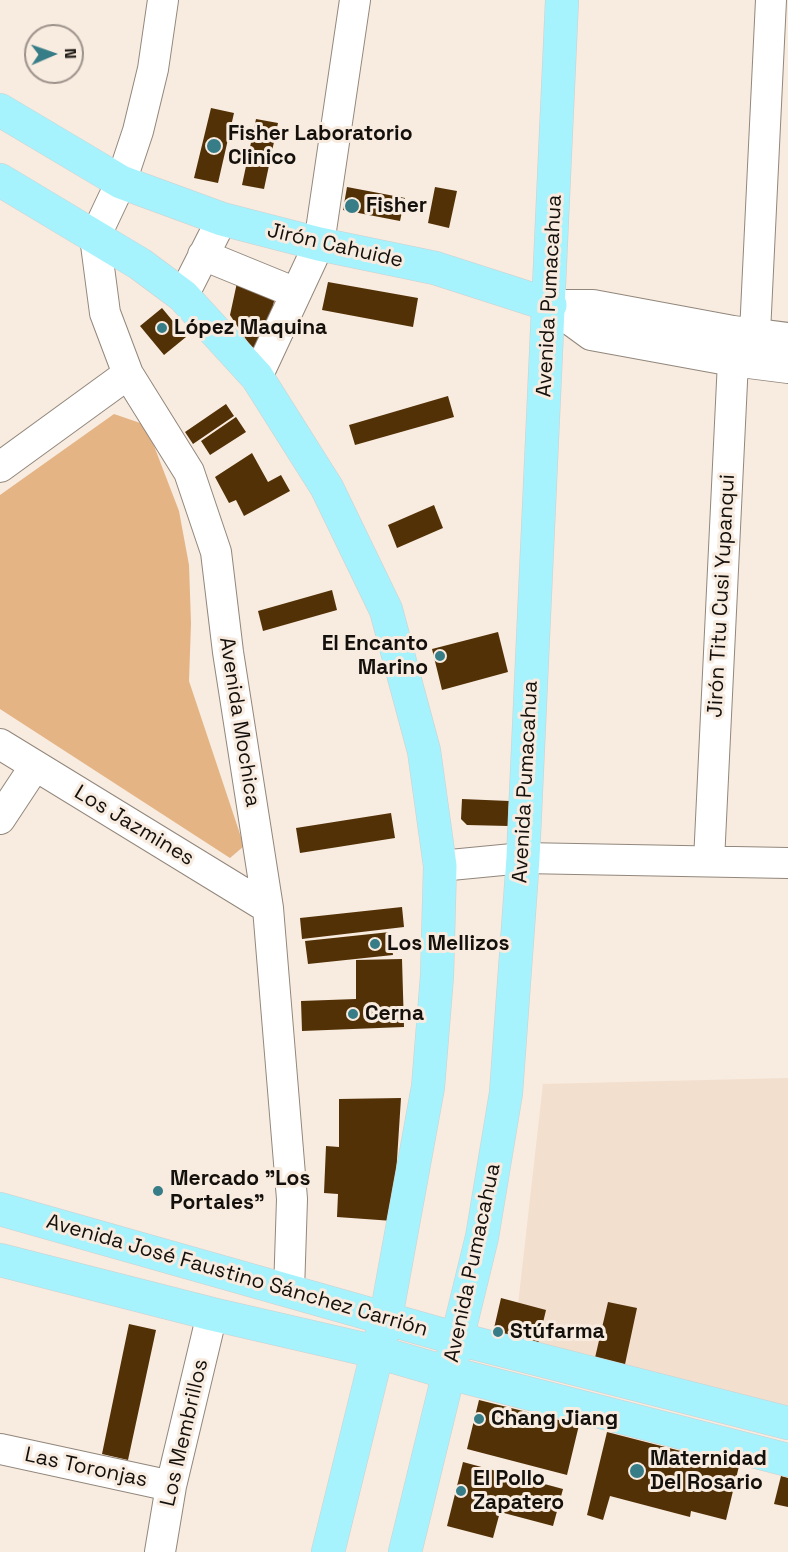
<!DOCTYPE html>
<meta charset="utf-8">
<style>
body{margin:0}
#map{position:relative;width:788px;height:1552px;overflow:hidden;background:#f8ebdf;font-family:"Space Grotesk",sans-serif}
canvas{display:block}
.north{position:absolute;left:24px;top:24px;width:60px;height:60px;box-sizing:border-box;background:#f8ebdf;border:2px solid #9d938b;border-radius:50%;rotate:88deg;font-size:16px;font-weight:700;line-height:24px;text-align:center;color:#14100c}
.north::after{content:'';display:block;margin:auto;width:21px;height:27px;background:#367d87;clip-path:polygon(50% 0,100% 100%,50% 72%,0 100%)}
</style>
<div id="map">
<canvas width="788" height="1552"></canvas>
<div class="north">N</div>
</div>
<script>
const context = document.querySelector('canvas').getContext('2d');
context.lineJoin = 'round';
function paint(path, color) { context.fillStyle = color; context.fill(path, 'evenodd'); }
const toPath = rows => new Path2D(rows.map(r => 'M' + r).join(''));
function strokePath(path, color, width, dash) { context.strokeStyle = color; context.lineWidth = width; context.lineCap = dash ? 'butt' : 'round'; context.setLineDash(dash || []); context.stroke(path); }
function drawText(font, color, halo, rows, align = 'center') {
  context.font = font + ' "Space Grotesk",sans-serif'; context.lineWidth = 6; context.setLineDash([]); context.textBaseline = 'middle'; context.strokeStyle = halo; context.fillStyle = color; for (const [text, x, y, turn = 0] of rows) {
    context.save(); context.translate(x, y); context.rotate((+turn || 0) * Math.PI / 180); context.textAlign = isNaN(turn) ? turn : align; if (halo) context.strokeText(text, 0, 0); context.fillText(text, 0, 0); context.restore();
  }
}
const built = toPath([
 [788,1078,788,1406,513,1349,543,1084]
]);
const green = toPath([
 [114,414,146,425,179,511,189,565,191,623,189,681,244,846,230,858,0,709,0,495]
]);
const building = toPath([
 [211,108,234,113,218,183,194,178],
 [256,119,278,123,264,189,242,185],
 [347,187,405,198,400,221,343,210],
 [435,187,457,191,449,228,428,223],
 [241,264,280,272,264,350,251,347,230,315],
 [328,282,418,298,413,327,322,310],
 [162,308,186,337,164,355,140,326],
 [448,396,454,417,355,445,349,425],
 [226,404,234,416,193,444,185,432],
 [236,417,246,432,210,455,201,441],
 [252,453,268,482,281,475,290,491,244,516,236,500,229,503,215,477],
 [434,505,443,528,397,548,388,525],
 [332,590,337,610,263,631,258,611],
 [498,632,508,672,442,690,432,649],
 [462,799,509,801,508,826,467,825,461,819],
 [391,813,395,838,300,853,296,828],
 [402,907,404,927,302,939,300,918],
 [390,932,393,955,308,964,305,941],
 [402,959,404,1027,302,1031,301,1001,356,999,356,960],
 [401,1098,393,1221,337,1217,338,1194,324,1193,326,1146,339,1147,339,1099],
 [501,1298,546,1310,537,1348,492,1337],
 [608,1302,637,1308,624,1369,594,1362],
 [129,1324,156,1330,128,1460,102,1454],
 [479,1400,579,1425,567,1475,467,1449],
 [607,1432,739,1466,726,1520,691,1511,690,1517,610,1496,603,1520,587,1515],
 [463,1462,563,1489,553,1526,500,1512,493,1538,447,1526],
 [781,1476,788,1478,788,1507,774,1504]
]);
const minor = toPath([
 [163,0,153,69,138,131,121,182,95,237,105,313,128,374,189,472,216,552,228,652,268,908,292,1199,289,1291],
 [203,255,296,293],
 [183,296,222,219],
 [550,305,591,335,733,361,788,368],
 [550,305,593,305,733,331,788,338],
 [755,333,771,0],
 [257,377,319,244,355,0],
 [0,467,128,374],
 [0,744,268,908],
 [0,819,35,766],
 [709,861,733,361,733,331],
 [440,866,523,858,788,863],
 [0,1449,171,1486],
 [160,1552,171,1486,212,1314]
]);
const major = toPath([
 [0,110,121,182,222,219,319,244,435,268,550,305],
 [0,180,140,264,183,296,257,377,327,488,386,610,424,751,440,866,437,976,428,1087,386,1317,328,1552],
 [0,1209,458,1339,788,1423],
 [0,1260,212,1314,377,1352,449,1373,788,1460],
 [405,1552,482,1237,506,1093,523,858,562,0]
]);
const markers = [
 [214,146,8,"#367d87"],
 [352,206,8,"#367d87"],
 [162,328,6,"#367d87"],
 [440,656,6,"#367d87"],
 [375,944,6,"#367d87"],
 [353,1014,6,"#367d87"],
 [158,1191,6,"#367d87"],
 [498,1332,6,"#367d87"],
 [479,1419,6,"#367d87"],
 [637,1471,8,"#367d87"],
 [461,1491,6,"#367d87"]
];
const poiNames = [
 ["Fisher Laboratorio",228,134],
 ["Clinico",228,158],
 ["Fisher",366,206],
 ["López Maquina",174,328],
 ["El Encanto",428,644,"right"],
 ["Marino",428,668,"right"],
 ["Los Mellizos",387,944],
 ["Cerna",365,1014],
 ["Mercado \"Los",170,1179],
 ["Portales\"",170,1203],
 ["Stúfarma",510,1332],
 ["Chang Jiang",491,1419],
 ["Maternidad",650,1459],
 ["Del Rosario",650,1483],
 ["El Pollo",473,1479],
 ["Zapatero",473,1503]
];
const streetNames = [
 ["Jirón Cahuide",335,246,13],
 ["Avenida Pumacahua",550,296,-87],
 ["Jirón Titu Cusi Yupanqui",722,596,-87],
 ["Avenida Mochica",239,722,81],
 ["Avenida Pumacahua",526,782,-87],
 ["Los Jazmines",134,826,31],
 ["Avenida Pumacahua",473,1263,-78],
 ["Avenida José Faustino Sánchez Carrión",237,1276,16],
 ["Los Membrillos",185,1433,-77],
 ["Las Toronjas",86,1468,12]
];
paint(built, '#f2dfce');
paint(green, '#e4b485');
paint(building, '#533106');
strokePath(minor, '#92877c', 32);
strokePath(major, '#d0cfce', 34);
strokePath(minor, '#fff', 30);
strokePath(major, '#a6f2fd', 33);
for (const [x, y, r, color] of markers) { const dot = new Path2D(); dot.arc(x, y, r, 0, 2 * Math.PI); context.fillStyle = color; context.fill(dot); strokePath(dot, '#f8ebdf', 2); }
drawText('bold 21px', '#14100c', '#f8ebdf', poiNames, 'left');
drawText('21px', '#14100c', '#f8ebdf', streetNames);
</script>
